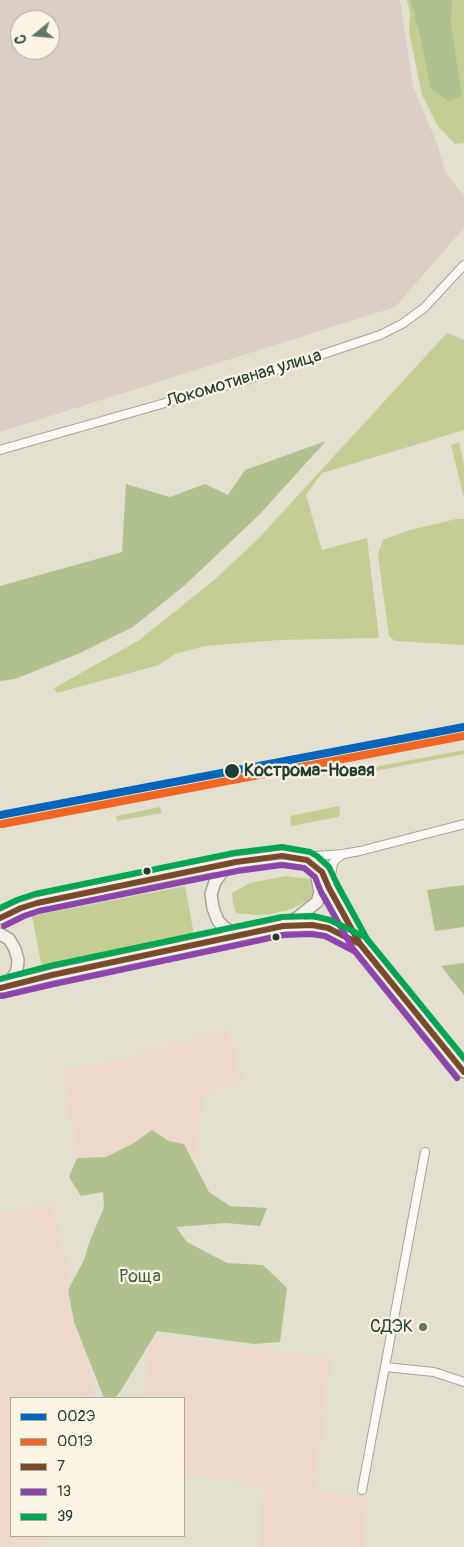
<!DOCTYPE html>
<meta charset="utf-8">
<style>
body{margin:0}
#map{position:relative;width:464px;height:1547px;overflow:hidden;background:#e4e0cf;font-family:Pangolin,sans-serif}
canvas{display:block}
.legend{position:absolute;left:10px;top:1397px;width:175px;height:140px;box-sizing:border-box;background:#fcf5e5;border:1px solid #a4ab9e;margin:0;padding:6px 9px;list-style:none;font-size:15px;color:#1f3d34}
.legend li{display:flex;align-items:center;gap:10px;height:25px}
.legend b{width:25px;border:1px solid #a4ab9e}
.north{position:absolute;left:10px;top:10px;width:50px;height:50px;box-sizing:border-box;background:#fcf5e5;border:1px solid #a4ab9e;border-radius:50%;rotate:253deg;font-size:14px;font-weight:700;line-height:20px;text-align:center;color:#1f3d34}
.north::after{content:'';display:block;margin:auto;width:18px;height:22px;background:#64766a;clip-path:polygon(50% 0,100% 100%,50% 72%,0 100%)}
</style>
<div id="map">
<canvas width="464" height="1547"></canvas>
<ul class="legend">
<li><b style="height:6px;background:#0065bd"></b>002Э</li>
<li><b style="height:6px;background:#f26522"></b>001Э</li>
<li><b style="height:6px;background:#7a4b2a"></b>7</li>
<li><b style="height:6px;background:#8e44ad"></b>13</li>
<li><b style="height:6px;background:#00a651"></b>39</li>
</ul>
<div class="north">С</div>
</div>
<script>
const context = document.querySelector('canvas').getContext('2d');
context.lineJoin = 'round';
function paint(path, color) { context.fillStyle = color; context.fill(path, 'evenodd'); }
const toPath = rows => new Path2D(rows.map(r => 'M' + r).join(''));
function strokePath(path, color, width, dash) { context.strokeStyle = color; context.lineWidth = width; context.lineCap = dash ? 'butt' : 'round'; context.setLineDash(dash || []); context.stroke(path); }
function drawText(font, color, halo, rows, align = 'center') {
  context.font = font + ' Pangolin,sans-serif'; context.lineWidth = 4.5; context.setLineDash([]); context.textBaseline = 'middle'; context.strokeStyle = halo; context.fillStyle = color; for (const [text, x, y, turn = 0] of rows) {
    context.save(); context.translate(x, y); context.rotate((+turn || 0) * Math.PI / 180); context.textAlign = isNaN(turn) ? turn : align; if (halo) context.strokeText(text, 0, 0); context.fillText(text, 0, 0); context.restore();
  }
}
const built = toPath([
 [229,1029,242,1080,202,1095,197,1159,82,1178,62,1070,120,1060],
 [53,1203,96,1398,11,1398,11,1536,49,1536,39,1547,0,1547,0,1214],
 [150,1335,331,1358,314,1491,368,1496,365,1547,261,1547,264,1485,184,1474,184,1398,142,1398]
]);
const industrial = toPath([
 [0,0,400,0,413,86,438,146,445,172,464,195,464,228,395,307,0,432],
 [20,20,50,20,50,50,20,50]
]);
const green = toPath([
 [407,0,464,0,464,143,455,144,437,125,422,95,409,32,410,13],
 [447,333,464,340,464,430,322,473,306,495,322,550,367,538,379,638,279,640,205,646,175,654,159,665,57,693,54,688,138,641,213,581,257,540],
 [459,442,464,465,464,498,451,445],
 [456,519,464,519,464,645,395,641,389,636,381,578,378,554,383,540,410,530],
 [464,750,464,754,349,776,348,772],
 [339,806,340,814,338,817,291,826,290,816],
 [160,807,162,813,117,821,116,816],
 [286,876,310,879,313,892,313,898,291,909,271,914,257,915,236,913,233,904,232,893,250,883],
 [185,886,195,940,42,968,32,916]
]);
const forest = toPath([
 [410,0,452,0,451,24,462,96,448,101,431,89,420,36],
 [326,441,260,514,185,585,133,627,80,653,15,679,0,681,0,586,122,552,126,484,170,497,205,484,228,495,245,470],
 [464,885,464,927,435,931,427,890],
 [464,963,464,995,441,966],
 [152,1130,169,1141,184,1144,209,1192,230,1206,267,1208,260,1226,226,1223,176,1227,187,1242,227,1263,263,1265,287,1288,280,1342,254,1344,157,1331,120,1392,115,1398,104,1398,74,1322,68,1290,84,1260,89,1243,104,1207,103,1192,81,1196,69,1177,77,1158,106,1157,134,1143]
]);
const street = toPath([
 [0,450,246,380,380,335,402,324,424,308,464,265],
 [302,857,343,854,360,851,464,824],
 [329,887,333,863,335,860,343,854],
 [385,1367,434,1372,464,1382],
 [362,1490,425,1152]
]);
const secondary = toPath([
 [233,865,223,871,215,882,211,894,213,908,218,921,225,928,234,933,242,934],
 [0,918,21,908,37,903,159,877,236,862,282,856,307,860,312,863,322,872,329,888,360,944,464,1072],
 [284,925,297,918,317,902,320,893,316,872],
 [0,934,9,939,15,949,18,960,17,970,12,979,4,986],
 [3,987,52,975,283,926,312,925,328,928,358,944]
]);
const bus1 = toPath([
 [0,918,21,908,37,903,236,862,282,856,307,860,322,872,329,888,360,944,464,1072],
 [0,988,52,975,283,926,312,925,328,928,360,944,364,949]
]);
const bus2 = toPath([
 [4,926,24,916,39,911,237,871,282,865,304,868,315,877,321,892,353,949,457,1078],
 [2,996,54,984,284,935,311,934,325,936,354,951,357,954]
]);
const bus3 = toPath([
 [0,908,17,900,35,894,234,853,282,847,310,852,317,856,329,867,337,884,367,939,464,1058],
 [0,979,50,966,282,917,313,916,330,920,365,937,371,944]
]);
const rail1 = toPath([
 [0,815,464,727]
]);
const rail2 = toPath([
 [2,824,464,736]
]);
const markers = [
 [232,771,8,"#1f3d34"],
 [147,871,4.5,"#1f3d34"],
 [276,937,4.5,"#1f3d34"],
 [423,1327,5,"#64766a"]
];
const streetNames = [
 ["Локомотивная улица",244,379,-17]
];
const stopNames = [
 ["Кострома-Новая",244,771]
];
const parkNames = [
 ["Роща",140,1277]
];
const poiNames = [
 ["СДЭК",413,1327]
];
paint(built, '#eed8cb');
paint(industrial, '#dacec7');
paint(green, '#c4ce94');
paint(forest, '#b1c08f');
strokePath(street, '#a3a499', 10);
strokePath(secondary, '#a3a499', 14);
strokePath(street, '#fbfaf8', 8);
strokePath(secondary, '#f5f1ea', 11);
strokePath(bus1, '#7a4b2a', 6);
strokePath(bus2, '#8e44ad', 6);
strokePath(bus3, '#00a651', 6);
strokePath(rail1, '#0065bd', 8);
strokePath(rail2, '#f26522', 8);
for (const [x, y, r, color] of markers) { const dot = new Path2D(); dot.arc(x, y, r, 0, 2 * Math.PI); context.fillStyle = color; context.fill(dot); strokePath(dot, '#fcf5e5', 2); }
drawText('18px', '#1f3d34', '#fcf5e5', streetNames);
drawText('bold 18px', '#1f3d34', '#fcf5e5', stopNames, 'left');
drawText('18px', '#425e40', '#fcf5e5', parkNames);
drawText('18px', '#1f3d34', '#fcf5e5', poiNames, 'right');
</script>
